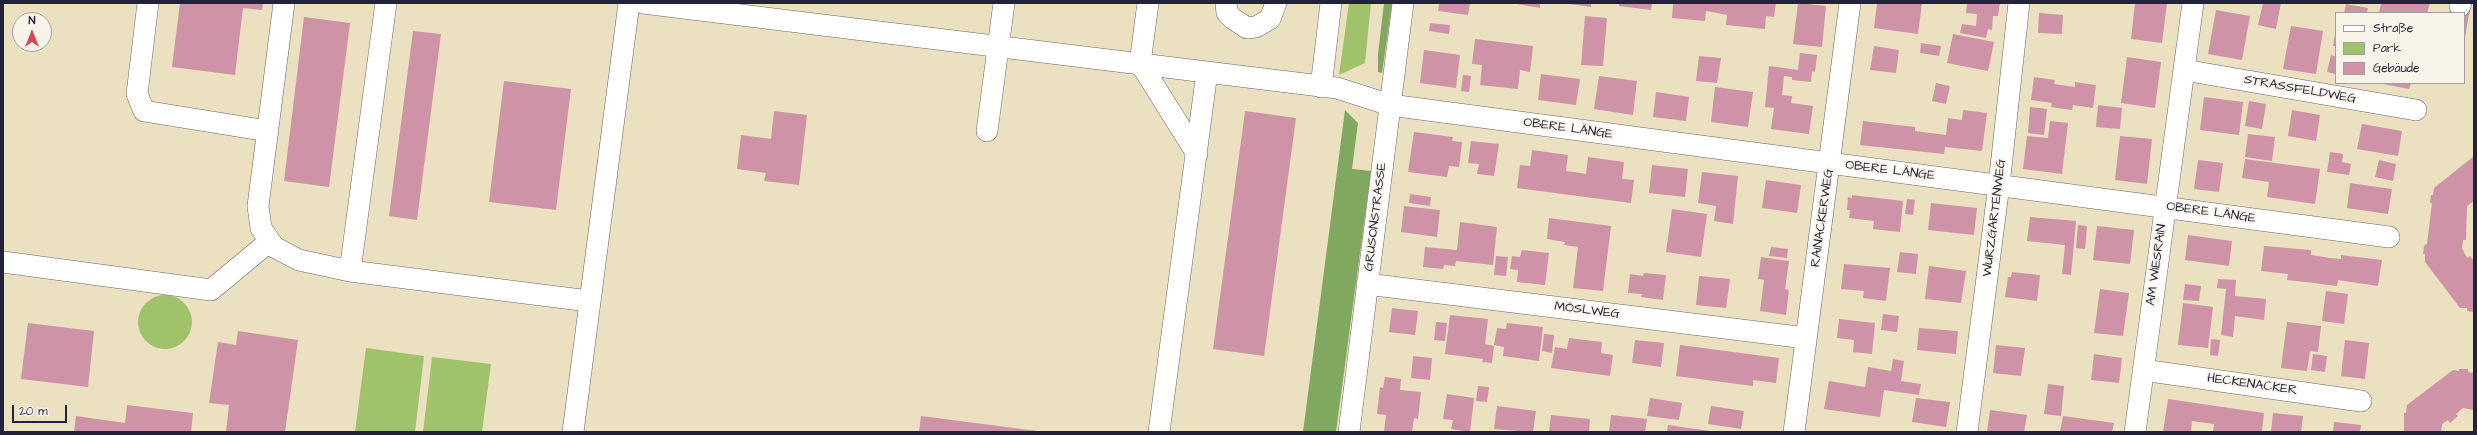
<!DOCTYPE html>
<meta charset="utf-8">
<style>
body{margin:0}
#map{position:relative;width:2477px;height:435px;overflow:hidden;background:#ebe1c0;font-family:"Architects Daughter",sans-serif}
canvas{display:block}
.frame{position:absolute;inset:0;border:4px solid #22223b;pointer-events:none}
.legend{position:absolute;left:2335px;top:12px;width:130px;height:72px;box-sizing:border-box;background:#f7f3e8;border:1px solid #a29fa3;margin:0;padding:5px 7px;list-style:none;font-size:12px;color:#22223b}
.legend li{display:flex;align-items:center;gap:8px;height:20px}
.legend b{width:20px;border:1px solid #a29fa3}
.north{position:absolute;left:12px;top:12px;width:40px;height:40px;box-sizing:border-box;background:#f7f3e8;border:1px solid #a29fa3;border-radius:50%;rotate:0deg;font-size:11px;font-weight:700;line-height:16px;text-align:center;color:#22223b}
.north::after{content:'';display:block;margin:auto;width:14px;height:18px;background:#d1495b;clip-path:polygon(50% 0,100% 100%,50% 72%,0 100%)}
.scale{position:absolute;left:12px;top:405px;width:55px;height:18px;box-sizing:border-box;border:2px solid #22223b;border-top:0;padding-left:5px;font-size:12px;line-height:14px;white-space:nowrap;color:#22223b;-webkit-text-stroke:3px #f7f3e8;paint-order:stroke}
</style>
<div id="map">
<canvas width="2477" height="435"></canvas>
<div class="frame"></div>
<ul class="legend">
<li><b style="height:5px;background:#fff"></b>Straße</li>
<li><b style="height:11px;background:#a0c26b"></b>Park</li>
<li><b style="height:11px;background:#ce93a6"></b>Gebäude</li>
</ul>
<div class="north">N</div>
<div class="scale">20 m</div>
</div>
<script>
const context = document.querySelector('canvas').getContext('2d');
context.lineJoin = 'round';
function paint(path, color) { context.fillStyle = color; context.fill(path, 'evenodd'); }
const toPath = rows => new Path2D(rows.map(r => 'M' + r).join(''));
function strokePath(path, color, width, dash) { context.strokeStyle = color; context.lineWidth = width; context.lineCap = dash ? 'butt' : 'round'; context.setLineDash(dash || []); context.stroke(path); }
function drawText(font, color, halo, rows, align = 'center') {
  context.font = font + ' "Architects Daughter",sans-serif'; context.lineWidth = 3.5; context.setLineDash([]); context.textBaseline = 'middle'; context.strokeStyle = halo; context.fillStyle = color; for (const [text, x, y, turn = 0] of rows) {
    context.save(); context.translate(x, y); context.rotate((+turn || 0) * Math.PI / 180); context.textAlign = isNaN(turn) ? turn : align; if (halo) context.strokeText(text, 0, 0); context.fillText(text, 0, 0); context.restore();
  }
}
const green = toPath([
 [1349,3,1371,3,1365,63,1339,75],
 '138 322a27 27 0 1 1 54 0a27 27 0 1 1-54 0Z',
 [366,348,424,356,415,432,355,432],
 [432,357,491,364,482,432,423,432]
]);
const forest = toPath([
 [1384,3,1392,3,1382,73,1378,72,1378,54],
 [1345,110,1358,123,1352,169,1371,171,1336,432,1303,432]
]);
const building = toPath([
 [180,3,263,3,262,10,243,8,235,75,172,67],
 [1439,3,1470,3,1468,15,1438,11],
 [1511,3,1540,3,1540,8],
 [1563,3,1591,3,1591,7],
 [1619,3,1652,3,1651,10,1619,6],
 [1673,3,1776,3,1774,17,1766,16,1765,29,1726,25,1727,15,1717,13,1706,11,1705,21,1672,18],
 [1798,3,1826,6,1822,47,1793,44],
 [1877,3,1922,3,1918,34,1874,28],
 [1967,3,2000,3,1998,16,1993,16,1992,30,1988,29,1986,38,1960,33,1962,24,1976,26,1977,14,1966,13],
 [2135,3,2167,3,2162,43,2131,39],
 [2263,3,2281,3,2276,29,2258,25],
 [2381,3,2430,3,2427,13,2379,13],
 [2346,4,2368,8,2367,13,2344,13],
 [2451,4,2470,8,2465,38,2464,13,2449,13],
 [2216,10,2250,16,2242,60,2208,54],
 [2039,13,2063,15,2062,34,2038,33],
 [1585,16,1607,18,1603,66,1581,65],
 [304,17,350,23,329,187,284,181],
 [1430,23,1450,25,1449,34,1429,31],
 [2291,26,2323,31,2316,74,2283,69],
 [413,31,441,34,417,220,389,216],
 [1953,34,1994,42,1988,71,1947,63],
 [2335,34,2336,35,2336,46,2333,46],
 [1475,39,1533,46,1530,72,1520,70,1518,89,1480,85,1482,65,1472,64],
 [1921,43,1941,46,1939,56,1920,53],
 [1874,46,1899,50,1896,73,1870,70],
 [1424,50,1460,55,1456,88,1420,83],
 [1800,53,1817,55,1815,72,1812,71,1811,82,1792,80,1792,77,1784,76,1782,95,1792,96,1791,103,1813,106,1809,134,1771,129,1774,108,1765,107,1769,66,1798,70],
 [2331,55,2336,57,2336,74,2327,72],
 [1699,56,1721,58,1717,83,1696,81],
 [2127,57,2161,62,2155,108,2121,103],
 [1541,74,1580,79,1576,105,1538,100],
 [1463,75,1471,76,1469,92,1461,91],
 [1599,76,1637,81,1633,115,1594,109],
 [2034,77,2055,80,2054,84,2075,87,2075,82,2096,85,2093,108,2073,105,2072,110,2051,107,2052,103,2031,100],
 [504,81,571,89,556,210,489,202],
 [1936,83,1950,86,1946,104,1932,101],
 [2378,83,2411,83,2409,89],
 [1715,87,1753,92,1748,127,1711,122],
 [1656,92,1689,97,1686,121,1653,117],
 [2204,97,2243,102,2239,135,2200,130],
 [2249,101,2266,104,2262,129,2245,126],
 [2098,105,2122,108,2120,129,2096,127],
 [2030,107,2047,109,2044,135,2028,133],
 [1963,110,1987,113,1982,151,1945,147,1944,154,1860,145,1863,121,1915,127,1915,131,1946,135,1948,118,1962,120],
 [2292,110,2320,115,2316,141,2288,136],
 [774,111,807,115,799,185,764,181,766,173,737,169,741,135,771,139],
 [1245,111,1296,118,1264,356,1213,349],
 [2050,121,2068,123,2062,174,2023,169,2027,136,2048,138],
 [2362,124,2402,131,2398,156,2357,149],
 [1414,132,1453,137,1452,141,1462,142,1459,167,1449,166,1447,177,1408,172],
 [2248,134,2275,137,2272,161,2245,157],
 [2120,136,2152,139,2147,184,2115,180],
 [1471,141,1499,144,1494,176,1477,174,1479,164,1468,163],
 [1532,150,1568,155,1566,171,1574,172,1586,174,1588,157,1624,162,1622,179,1634,180,1631,203,1517,188,1520,165,1530,166],
 [2330,152,2343,154,2342,162,2351,164,2349,175,2327,172],
 [2474,156,2474,201,2467,206,2466,240,2463,240,2462,248,2467,258,2470,256,2474,261,2474,312,2467,311,2467,308,2460,308,2425,262,2425,254,2423,254,2424,246,2427,244,2432,203,2430,203,2431,195,2433,195,2434,188],
 [2245,159,2320,169,2315,204,2267,197,2269,182,2242,178],
 [2198,160,2223,163,2219,192,2194,189],
 [2379,160,2396,164,2393,181,2375,177],
 [1652,165,1688,169,1685,197,1649,193],
 [1702,172,1738,176,1733,224,1714,221,1716,206,1698,203],
 [1766,180,1801,185,1797,213,1762,208],
 [2350,183,2392,189,2388,214,2347,208],
 [1410,194,1431,197,1430,206,1409,203],
 [1852,195,1903,201,1900,232,1873,229,1874,221,1849,218,1850,210,1847,210,1848,197,1852,198],
 [1907,199,1915,200,1913,215,1905,214],
 [1931,203,1977,208,1974,235,1928,230],
 [1404,206,1440,210,1437,237,1401,232],
 [1672,209,1707,214,1701,257,1666,252],
 [2030,217,2076,221,2071,275,2062,274,2065,245,2027,241],
 [1549,218,1611,226,1603,291,1573,288,1578,247,1564,245,1565,242,1547,239],
 [1460,222,1497,227,1493,265,1456,261,1455,266,1444,265,1443,269,1423,267,1425,247,1457,250],
 [2078,225,2087,226,2085,249,2076,248],
 [2097,226,2134,230,2130,264,2093,260],
 [2188,235,2232,241,2229,266,2185,260],
 [2264,246,2311,250,2311,255,2330,258,2341,259,2341,255,2382,260,2378,286,2338,280,2337,286,2314,283,2287,280,2288,274,2261,271],
 [1771,247,1788,249,1787,258,1769,256],
 [1522,250,1549,253,1545,285,1517,282,1518,270,1510,269,1512,256,1520,257],
 [1900,252,1918,254,1916,274,1897,272],
 [1496,256,1508,257,1506,276,1494,275],
 [1761,257,1789,261,1785,289,1789,290,1786,315,1760,311,1764,280,1758,279],
 [1844,264,1890,268,1886,301,1863,298,1864,291,1841,289],
 [1929,266,1966,271,1961,303,1925,299],
 [2012,272,2040,275,2037,301,2005,297,2008,277,2011,277],
 [1644,273,1666,275,1663,300,1641,297,1642,294,1628,293,1630,274,1643,276],
 [1699,276,1730,279,1726,308,1696,305],
 [2218,279,2236,280,2235,296,2266,299,2264,320,2235,316,2233,337,2221,335,2226,289,2217,288],
 [2185,284,2201,286,2199,301,2183,300],
 [2100,289,2129,293,2123,336,2094,333],
 [2326,291,2348,294,2344,324,2322,321],
 [2183,303,2213,307,2208,348,2178,345],
 [1392,308,1418,311,1415,335,1389,332],
 [1883,314,1899,316,1897,332,1881,330],
 [1450,315,1488,319,1485,344,1494,346,1492,363,1482,362,1483,359,1445,354],
 [1839,319,1875,323,1872,354,1853,352,1854,340,1837,338],
 [1436,322,1447,323,1445,341,1434,340],
 [2287,322,2321,326,2318,352,2310,351,2307,371,2281,368],
 [28,323,94,331,88,387,21,379],
 [1507,323,1543,327,1539,361,1503,356,1504,347,1494,345,1497,328,1506,329],
 [1919,328,1958,331,1956,354,1917,350],
 [238,331,298,340,285,432,226,432,229,405,209,403,218,342,236,345],
 [1544,334,1554,335,1552,353,1542,351],
 [1569,338,1602,342,1601,353,1613,355,1610,376,1551,368,1555,347,1567,349],
 [2211,339,2220,340,2218,356,2210,355],
 [1635,340,1664,343,1661,367,1632,363],
 [2345,340,2369,343,2365,379,2341,376],
 [1680,345,1779,358,1776,383,1753,380,1753,386,1676,376],
 [1996,345,2025,348,2021,376,1993,373],
 [2094,354,2122,358,2119,383,2091,380],
 [2313,354,2327,356,2325,372,2311,370],
 [1413,356,1432,358,1430,380,1411,378],
 [1893,359,1904,361,1901,381,1921,384,1919,395,1884,390,1880,417,1824,409,1829,381,1865,387,1868,367,1891,371],
 [2459,369,2468,369,2468,372,2474,373,2474,410,2463,408,2456,414,2458,416,2450,423,2448,420,2442,424,2441,432,2404,432,2404,413,2406,413,2407,405,2453,370,2459,371],
 [1385,377,1401,379,1400,390,1421,392,1418,419,1414,418,1412,432,1384,432,1386,415,1377,414,1380,387,1383,388],
 [2048,384,2064,386,2061,416,2044,414],
 [1478,386,1489,387,1487,402,1476,401],
 [1447,394,1474,398,1470,432,1451,429,1453,420,1443,419],
 [1650,398,1682,403,1679,420,1647,416],
 [1916,398,1950,402,1946,427,1912,422],
 [2168,399,2264,413,2262,431,2213,432,2214,424,2192,421,2191,432,2163,432],
 [127,405,193,413,191,432,74,432,76,416,125,423],
 [1497,406,1536,411,1533,432,1494,429],
 [1711,406,1744,411,1741,429,1708,424],
 [1990,410,2027,415,2024,432,1987,432],
 [2273,413,2303,416,2301,432,2271,432],
 [1551,415,1590,419,1589,432,1549,432],
 [1611,415,1647,419,1645,432,1609,432],
 [921,416,1037,431,1037,432,919,432],
 [2063,416,2114,423,2112,432,2060,432],
 [2334,422,2361,425,2360,432,2333,432],
 [1668,425,1710,431,1710,432,1667,432]
]);
const minor = toPath([
 [148,3,137,94,144,111,268,131],
 [284,3,258,206,261,228,274,247,299,260,350,271,589,301],
 [643,3,1337,88,1390,105,2389,237],
 [1148,3,1140,63,1197,154],
 [1226,3,1227,13,1232,18,1247,28,1256,27,1270,19,1276,3],
 [2460,6,2461,3],
 [2184,70,2416,110],
 [1321,87,1331,3],
 [987,131,1004,3],
 [3,262,211,290,270,241],
 [350,271,386,3],
 [1367,284,1806,338],
 [2143,370,2361,401],
 [573,432,629,3],
 [1159,432,1207,72],
 [1349,432,1403,3],
 [1794,432,1850,3],
 [1967,432,1999,185,2019,3],
 [2135,432,2193,3]
]);
const streetNames = [
 ["STRASSFELDWEG",2300,90,10],
 ["OBERE LÄNGE",1568,129,8],
 ["OBERE LÄNGE",1890,171,7],
 ["OBERE LÄNGE",2211,213,8],
 ["GRUSONSTRASSE",1376,217,-83],
 ["RAINACKERWEG",1823,218,-82],
 ["WURZGARTENWEG",1995,218,-83],
 ["AM WIESRAIN",2157,265,-82],
 ["MÖSLWEG",1587,311,7],
 ["HECKENACKER",2252,385,8]
];
paint(green, '#a0c26b');
paint(forest, '#80a85f');
paint(building, '#ce93a6');
strokePath(minor, '#68656a', 22);
strokePath(minor, '#fff', 21);
drawText('13px', '#22223b', '#f7f3e8', streetNames);
</script>
